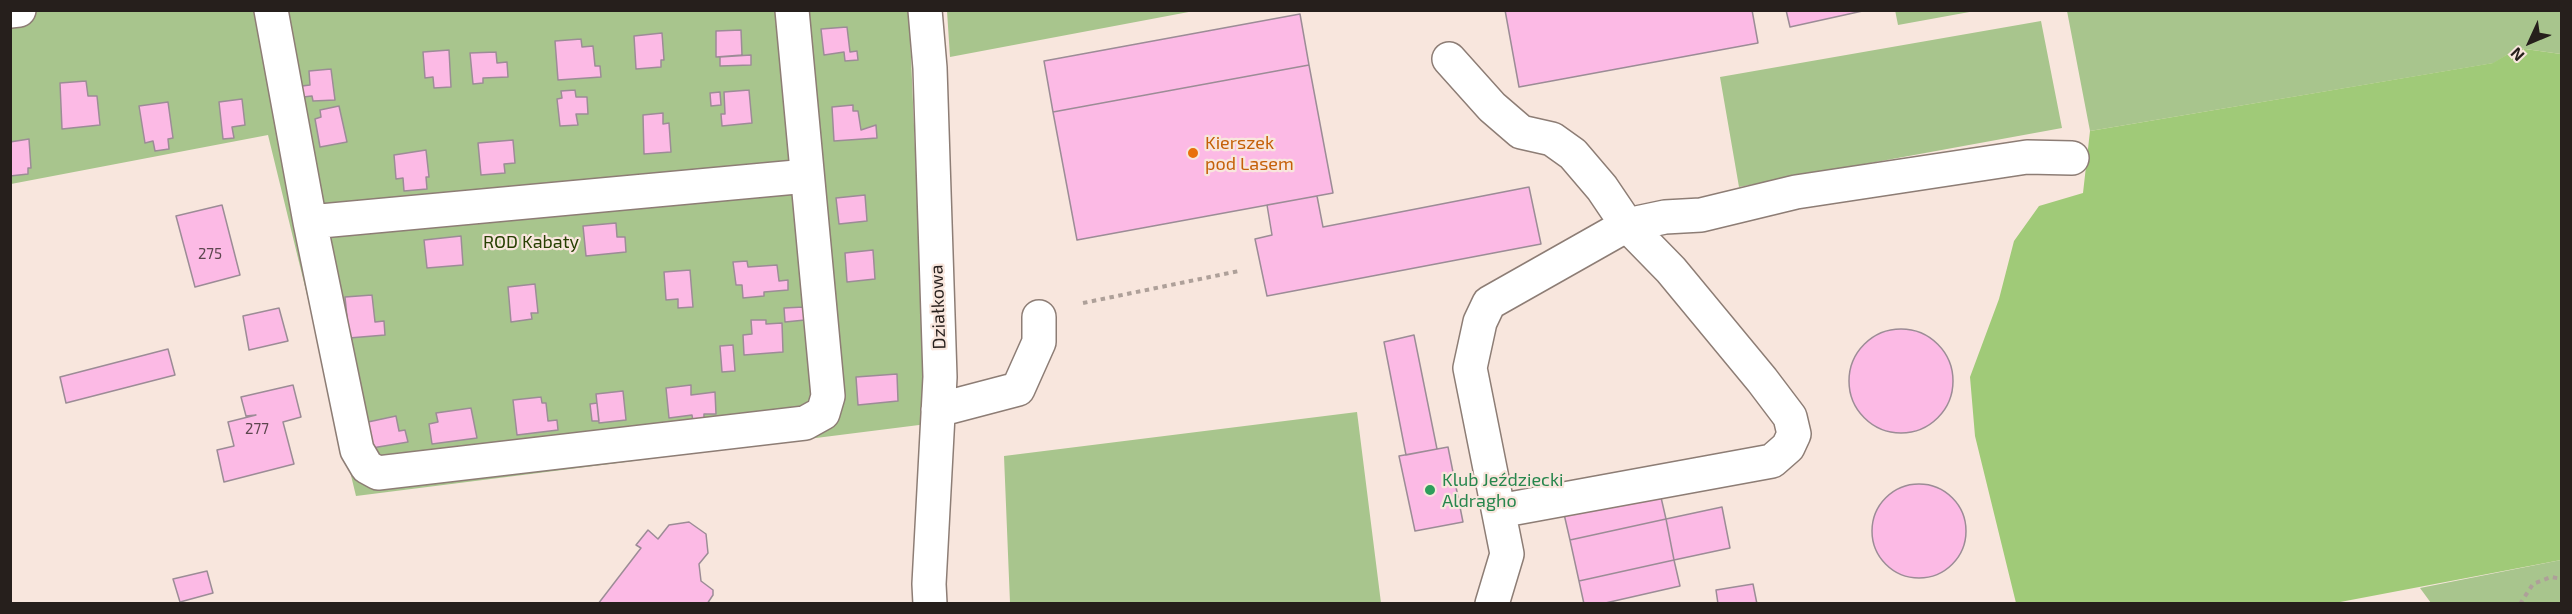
<!DOCTYPE html>
<meta charset="utf-8">
<style>
body{margin:0}
#map{position:relative;width:2572px;height:614px;overflow:hidden;background:#f8e6dd;font-family:"Exo 2",sans-serif}
canvas{display:block}
.frame{position:absolute;inset:0;border:12px solid #261f1c;pointer-events:none}
.north{position:absolute;left:2500px;top:12px;width:60px;height:60px;-webkit-text-stroke:4px #f8e6dd;paint-order:stroke;rotate:226deg;font-size:16px;font-weight:700;line-height:24px;text-align:center;color:#261f1c}
.north::after{content:'';display:block;margin:auto;width:21px;height:27px;background:#261f1c;clip-path:polygon(50% 0,100% 100%,50% 72%,0 100%)}
</style>
<div id="map">
<canvas width="2572" height="614"></canvas>
<div class="frame"></div>
<div class="north">N</div>
</div>
<script>
const context = document.querySelector('canvas').getContext('2d');
context.lineJoin = 'round';
function paint(path, color) { context.fillStyle = color; context.fill(path, 'evenodd'); }
const toPath = rows => new Path2D(rows.map(r => 'M' + r).join(''));
function strokePath(path, color, width, dash) { context.strokeStyle = color; context.lineWidth = width; context.lineCap = dash ? 'butt' : 'round'; context.setLineDash(dash || []); context.stroke(path); }
function drawText(font, color, halo, rows, align = 'center') {
  context.font = font + ' "Exo 2",sans-serif'; context.lineWidth = 4.5; context.setLineDash([]); context.textBaseline = 'middle'; context.strokeStyle = halo; context.fillStyle = color; for (const [text, x, y, turn = 0] of rows) {
    context.save(); context.translate(x, y); context.rotate((+turn || 0) * Math.PI / 180); context.textAlign = isNaN(turn) ? turn : align; if (halo) context.strokeText(text, 0, 0); context.fillText(text, 0, 0); context.restore();
  }
}
const green = toPath([
 [1895,10,1975,10,1975,11,1898,25],
 [11,11,909,11,927,424,356,496,268,135,11,184],
 [947,11,947,10,1194,11,950,57],
 [2067,11,2561,11,2561,54,2518,48,2494,63,2090,131],
 [2041,21,2062,128,1739,187,1720,77],
 [1357,412,1381,603,1010,603,1004,456],
 [2561,560,2561,603,2431,603,2420,588]
]);
const forest = toPath([
 [2518,48,2561,54,2561,560,2335,603,2016,603,1975,436,1970,377,1999,299,2014,241,2039,206,2083,193,2090,131,2493,63]
]);
const building = toPath([
 [1505,10,1752,10,1758,43,1519,87,1505,10],
 [1786,10,1867,10,1790,27,1786,10],
 [1300,14,1309,65,1053,112,1044,61,1300,14],
 [847,27,850,52,857,51,858,60,845,61,844,52,824,55,821,29,847,27],
 [741,30,742,55,716,57,716,31,741,30],
 [662,33,664,60,661,60,661,67,636,69,634,36,662,33],
 [581,39,582,47,593,46,595,66,600,66,601,77,558,80,555,41,581,39],
 [449,50,451,87,434,88,433,77,425,78,423,52,449,50],
 [496,52,497,63,507,62,508,77,483,78,483,83,473,84,470,53,496,52],
 [751,55,751,65,720,66,720,57,751,55],
 [1309,65,1333,193,1077,240,1053,112,1309,65],
 [331,69,335,100,313,101,312,96,303,97,302,86,310,85,309,71,331,69],
 [86,81,88,96,97,96,100,125,62,129,60,83,86,81],
 [575,90,576,97,587,97,588,114,576,114,578,125,560,126,557,99,562,98,561,91,575,90],
 [749,90,752,123,722,126,721,114,725,114,724,92,749,90],
 [720,92,721,105,711,106,710,93,720,92],
 [242,99,245,125,232,127,234,138,223,139,219,102,242,99],
 [168,102,173,138,168,139,169,149,155,151,153,141,145,143,139,106,168,102],
 [853,105,853,111,858,111,861,130,876,125,877,138,834,141,832,107,853,105],
 [339,106,347,142,320,147,315,119,321,117,320,110,339,106],
 [663,113,663,124,669,123,671,152,644,154,643,115,663,113],
 [29,139,31,168,28,168,28,174,10,176,10,142,29,139],
 [513,140,515,163,504,164,505,173,481,175,478,143,513,140],
 [426,150,429,177,426,177,427,189,404,191,403,178,396,179,394,155,426,150],
 [1529,187,1541,244,1267,296,1255,239,1272,235,1267,205,1317,196,1323,227,1529,187],
 [865,195,867,221,839,224,836,198,865,195],
 [222,205,240,275,195,287,176,216,222,205],
 [616,223,617,237,625,237,626,252,586,256,583,226,616,223],
 [461,236,463,265,427,268,424,240,461,236],
 [873,250,875,279,847,282,845,253,873,250],
 [747,261,748,267,777,265,779,281,788,280,788,290,764,292,764,296,743,298,742,285,736,285,733,262,747,261],
 [690,270,693,307,678,308,678,299,666,300,664,272,690,270],
 [535,284,538,313,531,313,532,319,511,322,508,287,535,284],
 [372,295,375,322,384,321,385,335,349,338,345,297,372,295],
 [804,307,805,320,785,322,784,308,804,307],
 [279,308,288,341,249,350,243,316,279,308],
 [751,320,766,320,766,324,782,323,783,352,744,355,743,335,752,334,751,320],
 '1849 381a52 52 0 1 1 104 0a52 52 0 1 1-104 0Z',
 [1414,335,1437,449,1406,455,1384,342,1414,335],
 [733,345,735,371,722,372,720,346,733,345],
 [168,349,175,375,66,403,60,377,168,349],
 [897,374,898,401,858,405,856,377,897,374],
 [293,385,301,417,283,422,294,464,224,482,217,450,234,446,228,422,256,415,246,416,241,397,293,385],
 [691,385,691,395,715,392,716,414,704,414,704,421,693,422,692,415,669,418,666,388,691,385],
 [623,391,626,420,599,423,596,394,623,391],
 [541,397,542,403,546,403,548,421,557,420,558,430,517,435,513,400,541,397],
 [597,403,599,421,592,421,590,404,597,403],
 [471,408,477,438,432,444,429,424,438,422,436,413,471,408],
 [396,416,399,431,405,430,408,442,372,448,368,422,396,416],
 [1448,447,1463,522,1415,531,1399,456,1448,447],
 '1872 531a47 47 0 1 1 94 0a47 47 0 1 1-94 0Z',
 [1660,493,1666,519,1570,540,1564,514,1660,493],
 [1722,507,1730,548,1674,560,1666,519,1722,507],
 [1666,519,1674,560,1579,581,1570,540,1666,519],
 [689,522,706,534,708,553,699,564,701,581,713,590,713,595,707,604,598,604,641,548,636,545,648,530,658,539,669,525,689,522],
 [1674,560,1680,586,1601,604,1584,604,1579,581,1674,560],
 [207,571,213,593,180,602,173,579,207,571],
 [1753,584,1757,604,1718,604,1716,590,1753,584]
]);
const path = toPath([
 [1083,303,1239,271],
 [2520,604,2533,584,2551,577,2562,579]
]);
const minor = toPath([
 [271,10,310,222,357,450,367,467,378,473,805,423,823,413,828,396,792,10],
 [925,10,930,68,940,377,929,584,930,604],
 [10,11,19,10],
 [1449,59,1492,107,1521,132,1552,139,1573,154,1602,188,1627,225,1671,270,1762,380,1790,417,1794,434,1788,447,1772,461,1499,511],
 [310,222,807,176],
 [938,410,1018,389,1039,342,1039,317],
 [1492,604,1507,554,1470,368,1480,322,1489,303,1627,225,1665,217,1701,215,1796,192,2027,157,2072,158]
]);
const markers = [
 [1193,153,6,"#e8710a"],
 [1430,490,6,"#2e9e5b"]
];
const numberNames = [
 ["275",210,254],
 ["277",257,429]
];
const foodNames = [
 ["Kierszek",1205,143],
 ["pod Lasem",1205,164]
];
const parkNames = [
 ["ROD Kabaty",531,242]
];
const streetNames = [
 ["Działkowa",938,307,-92]
];
const leisureNames = [
 ["Klub Jeździecki",1442,480],
 ["Aldragho",1442,501]
];
paint(green, '#a8c58d');
paint(forest, '#a0ca78');
paint(building, '#fcbae5');
strokePath(building, '#9c8c96', 1.5);
strokePath(minor, '#8d7d75', 36);
strokePath(path, '#aea099', 4, [4.5, 4.5]);
strokePath(minor, '#fff', 33);
for (const [x, y, r, color] of markers) { const dot = new Path2D(); dot.arc(x, y, r, 0, 2 * Math.PI); context.fillStyle = color; context.fill(dot); strokePath(dot, '#f8e6dd', 2); }
drawText('15px', '#5c464e', null, numberNames);
drawText('18px', '#c56008', '#f8e6dd', foodNames, 'left');
drawText('18px', '#274003', '#f8e6dd', parkNames);
drawText('18px', '#261f1c', '#f8e6dd', streetNames);
drawText('18px', '#27864d', '#f8e6dd', leisureNames, 'left');
</script>
